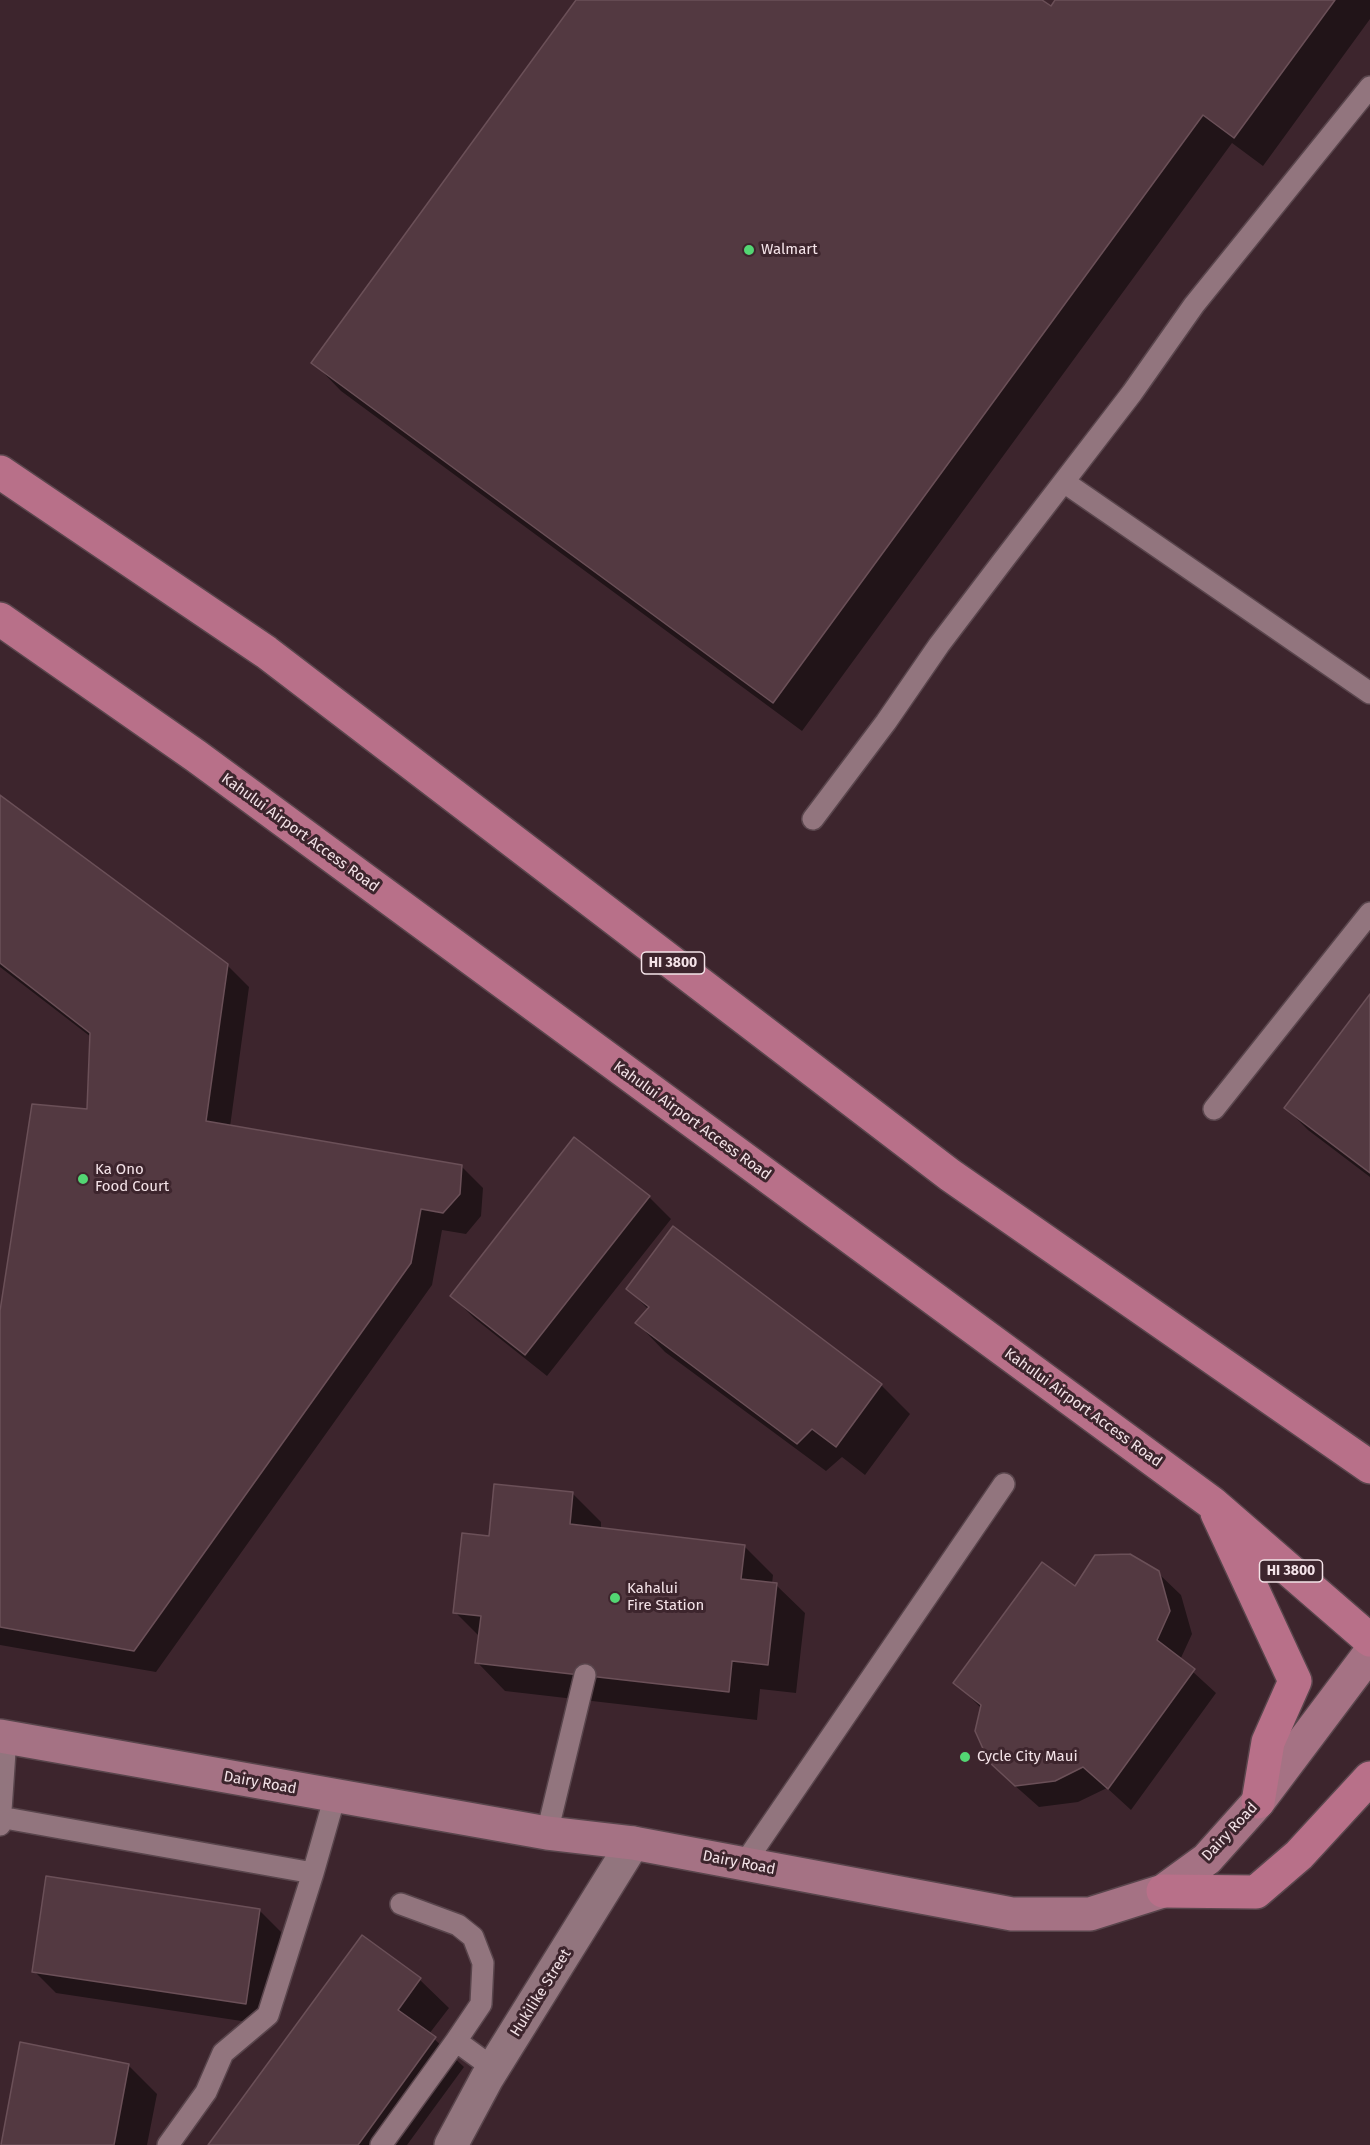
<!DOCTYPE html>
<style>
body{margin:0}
canvas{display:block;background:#3d252d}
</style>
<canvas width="1370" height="2145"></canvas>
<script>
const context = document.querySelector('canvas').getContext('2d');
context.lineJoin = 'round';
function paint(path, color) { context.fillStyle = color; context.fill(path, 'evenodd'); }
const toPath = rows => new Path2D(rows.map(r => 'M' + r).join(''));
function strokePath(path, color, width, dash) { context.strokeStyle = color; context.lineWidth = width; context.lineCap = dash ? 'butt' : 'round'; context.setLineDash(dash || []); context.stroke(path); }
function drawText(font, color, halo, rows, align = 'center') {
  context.font = font + ' "Fira Sans",sans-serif'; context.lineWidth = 6; context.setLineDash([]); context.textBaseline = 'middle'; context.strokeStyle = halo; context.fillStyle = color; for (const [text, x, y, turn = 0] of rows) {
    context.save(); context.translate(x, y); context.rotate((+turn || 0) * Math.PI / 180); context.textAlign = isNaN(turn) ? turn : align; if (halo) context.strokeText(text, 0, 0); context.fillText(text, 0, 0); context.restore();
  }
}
const shadow = toPath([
 [578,0,1040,0,1051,8,1057,0,1370,0,1370,19,1263,166,1232,143,802,731,341,391,313,362],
 [0,797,227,965,249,987,230,1127,461,1166,483,1188,481,1216,466,1234,442,1230,432,1285,156,1672,0,1645,0,1321,89,1111,91,1037,0,967],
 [1370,997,1370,1177,1308,1130,1286,1108],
 [575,1139,649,1197,671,1219,547,1376,474,1318,452,1296],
 [673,1228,881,1385,910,1414,865,1475,842,1457,826,1471,665,1352,637,1323,649,1310,628,1289],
 [573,1494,601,1522,601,1529,744,1546,773,1575,772,1584,776,1585,805,1613,796,1693,760,1689,757,1720,505,1691,477,1662,480,1637,455,1612,490,1538],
 [1158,1573,1181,1595,1192,1634,1180,1660,1216,1693,1131,1810,1107,1788,1078,1802,1039,1807,1013,1784,982,1709,955,1682,1076,1588],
 [259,1910,281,1932,268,2025,56,1993,34,1971],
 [362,1937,420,1980,449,2008,429,2034,464,2067,407,2145,210,2145],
 [128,2065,157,2094,147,2145,3,2145]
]);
const building = toPath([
 [576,0,1042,0,1051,6,1055,0,1335,0,1234,138,1203,115,773,703,311,363,576,0],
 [0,795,228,964,206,1121,462,1165,460,1194,443,1213,421,1209,411,1263,134,1651,0,1627,0,1311,32,1104,87,1109,90,1033,0,963,0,795],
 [1370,994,1370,1173,1284,1108,1370,994],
 [574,1137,650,1196,525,1355,450,1296,574,1137],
 [673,1226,882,1384,836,1447,812,1429,797,1444,635,1323,649,1307,626,1289,673,1226],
 [494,1484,573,1492,570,1524,745,1545,741,1579,777,1583,768,1665,732,1661,729,1692,475,1663,481,1616,453,1613,462,1533,489,1536,494,1484],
 [1130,1554,1159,1571,1170,1611,1157,1640,1195,1669,1108,1789,1083,1767,1055,1781,1015,1786,989,1762,975,1731,981,1705,953,1683,1042,1562,1075,1586,1095,1555,1130,1554],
 [46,1876,260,1909,246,2004,32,1972,46,1876],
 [362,1935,421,1978,398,2010,436,2037,358,2145,208,2145,362,1935],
 [20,2042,129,2064,114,2145,1,2145,20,2042]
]);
const service = toPath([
 [1064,482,1370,693],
 [813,819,886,722,939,645,1002,562,1132,393,1194,305,1370,87],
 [1214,1109,1370,913],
 [0,1817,313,1873,268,2015,223,2053,206,2092,168,2145],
 [0,1825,6,1737],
 [547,1833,585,1675],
 [744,1864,1004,1484],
 [313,1873,335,1796],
 [401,1904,458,1925,473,1937,483,1963,481,2004,456,2041],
 [381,2145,456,2041,493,2068]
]);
const minor = toPath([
 [451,2145,487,2078,633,1843]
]);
const secondary = toPath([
 [0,1736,547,1833,633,1843,1012,1914,1090,1914,1163,1891,1207,1859,1258,1802,1370,1653]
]);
const primary = toPath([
 [0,472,266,652,950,1175,1370,1467],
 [0,619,196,756,1212,1503,1370,1640],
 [1217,1513,1295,1681,1268,1742,1258,1802],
 [1163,1891,1256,1892,1299,1855,1370,1778]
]);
const markers = [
 [749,250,6,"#53d673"],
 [83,1179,6,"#53d673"],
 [615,1598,6,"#53d673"],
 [965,1757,6,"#53d673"]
];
const shields = [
 [673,963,63],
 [1291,1571,63]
];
const shieldNames = [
 ["HI 3800",673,963],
 ["HI 3800",1291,1571]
];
const poiNames = [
 ["Walmart",761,250],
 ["Ka Ono",95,1170],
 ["Food Court",95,1187],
 ["Kahalui",627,1589],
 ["Fire Station",627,1606],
 ["Cycle City Maui",977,1757]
];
const streetNames = [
 ["Kahului Airport Access Road",300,833,36],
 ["Kahului Airport Access Road",692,1121,36],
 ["Kahului Airport Access Road",1083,1408,36],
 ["Dairy Road",260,1783,10],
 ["Dairy Road",1230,1832,-47],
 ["Dairy Road",739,1863,11],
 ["Hukilike Street",541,1993,-58]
];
paint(shadow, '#0007');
paint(building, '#533941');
strokePath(building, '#6b5058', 1.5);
strokePath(service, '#59454c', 24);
strokePath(minor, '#59454c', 36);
strokePath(secondary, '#59454c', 36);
strokePath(primary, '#59454c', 36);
strokePath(service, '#92757e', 21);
strokePath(minor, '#92757e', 33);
strokePath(secondary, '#a57284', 33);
strokePath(primary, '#b87089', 33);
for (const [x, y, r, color] of markers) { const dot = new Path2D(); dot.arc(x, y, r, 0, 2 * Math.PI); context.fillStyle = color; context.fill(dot); strokePath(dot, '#3d252d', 2); }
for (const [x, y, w] of shields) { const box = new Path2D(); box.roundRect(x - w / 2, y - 11, w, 22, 4.5); context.fillStyle = '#3d252d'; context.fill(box); strokePath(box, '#f4e3e8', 1.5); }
drawText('bold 14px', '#f4e3e8', null, shieldNames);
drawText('15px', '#f4e3e8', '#3d252d', poiNames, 'left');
drawText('15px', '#f4e3e8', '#3d252d', streetNames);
</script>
